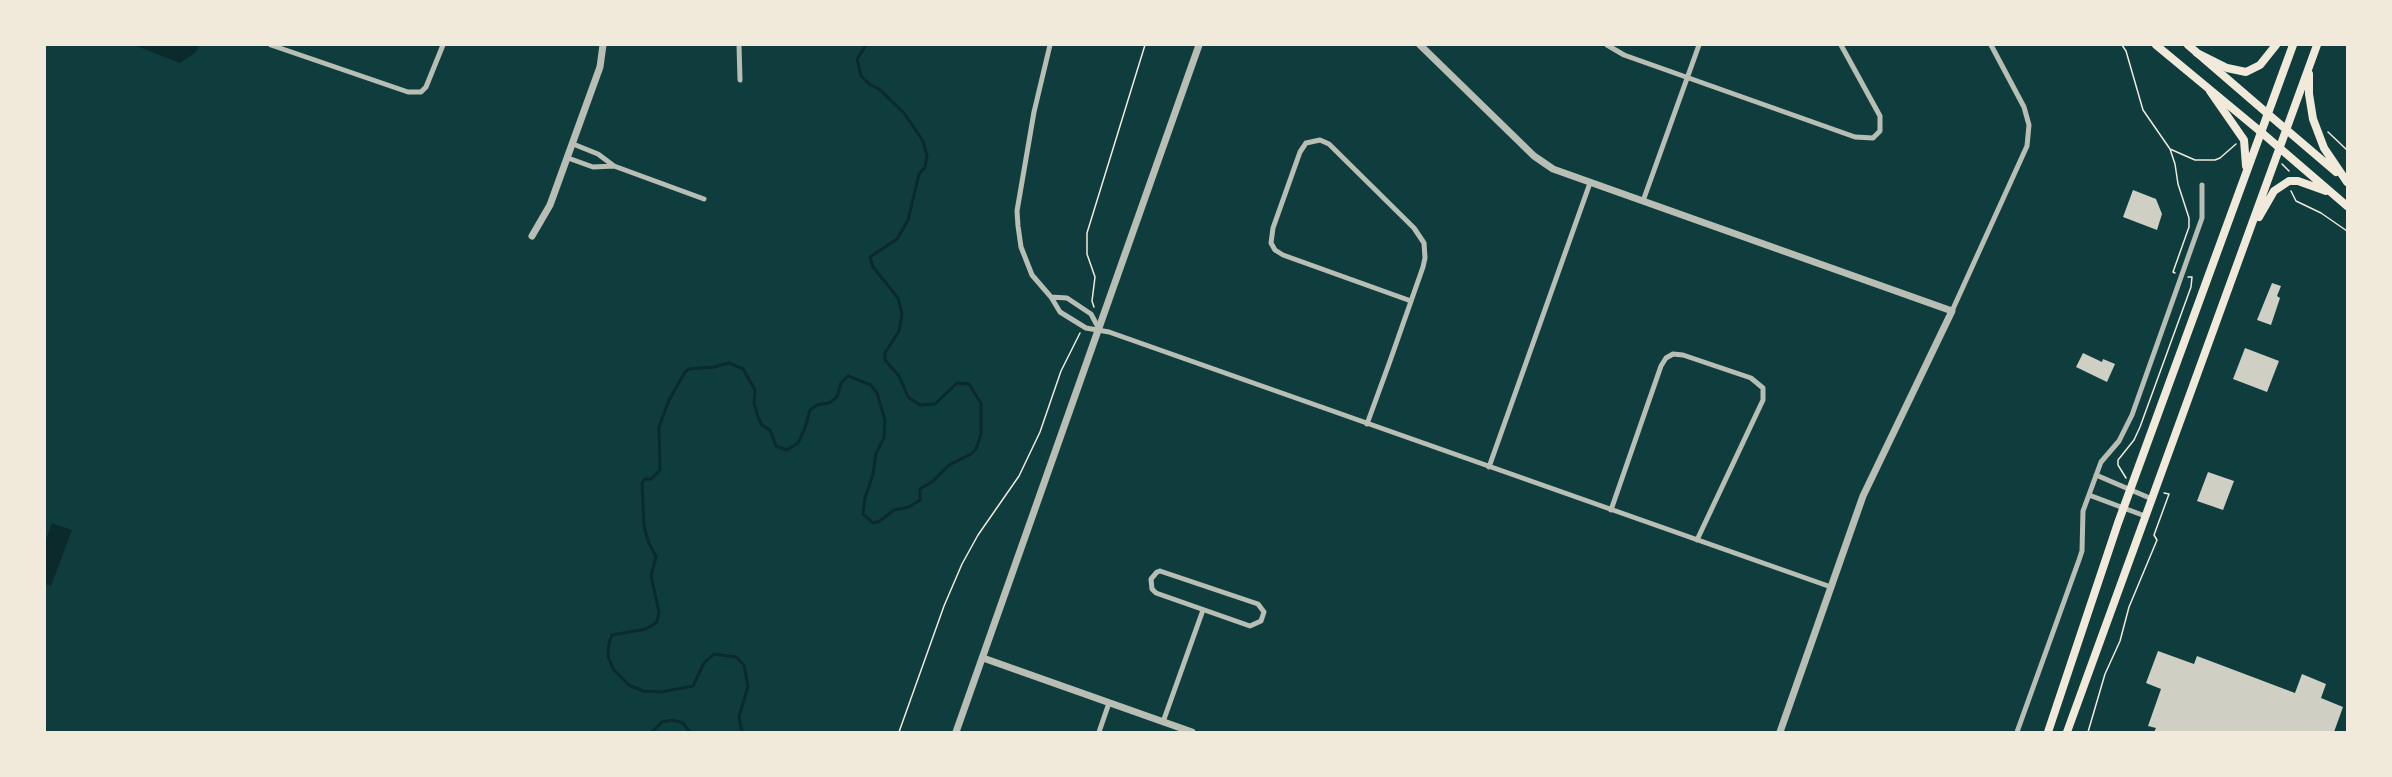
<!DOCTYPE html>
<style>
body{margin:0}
#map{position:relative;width:2392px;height:777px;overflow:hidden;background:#0f3d3e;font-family:"Roboto Serif",serif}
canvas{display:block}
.frame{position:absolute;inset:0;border:46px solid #f1e9da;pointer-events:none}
</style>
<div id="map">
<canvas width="2392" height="777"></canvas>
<div class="frame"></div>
</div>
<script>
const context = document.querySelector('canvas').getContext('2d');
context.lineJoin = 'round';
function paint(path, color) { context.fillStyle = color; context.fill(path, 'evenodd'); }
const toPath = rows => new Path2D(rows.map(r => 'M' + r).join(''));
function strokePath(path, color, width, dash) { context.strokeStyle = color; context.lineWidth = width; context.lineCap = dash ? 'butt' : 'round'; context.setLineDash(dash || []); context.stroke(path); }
const water = toPath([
 [134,45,199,45,196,52,180,63],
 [52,523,72,530,51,586,45,584,45,542]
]);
const stream = toPath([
 [652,732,662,722,673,720,683,723,690,732],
 [742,732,739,717,748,686,744,665,736,657,714,654,704,663,693,686,661,692,643,691,629,685,613,669,608,656,609,643,612,635,646,629,656,623,658,618,659,612,651,576,656,557,648,541,644,526,642,483,645,479,651,479,660,470,659,427,669,400,685,372,689,369,714,367,729,363,743,369,755,390,754,403,758,417,762,425,770,430,776,446,787,450,798,443,805,428,810,410,817,405,829,403,837,397,841,383,848,376,871,385,877,393,885,420,884,438,876,453,873,474,865,498,863,514,873,523,880,521,894,510,909,507,920,500,920,489,933,481,949,465,971,454,976,449,981,434,981,403,969,384,957,383,935,404,920,405,908,397,899,376,885,360,885,353,899,331,902,314,898,298,873,267,870,257,897,239,908,220,919,174,925,167,927,156,923,141,904,113,879,89,869,84,861,76,857,59,866,45]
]);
const building = toPath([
 [2133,190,2156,199,2162,214,2157,230,2123,217],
 [2272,283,2281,286,2277,296,2280,298,2271,325,2257,320],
 [2245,348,2279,361,2267,392,2233,379],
 [2083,353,2102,362,2103,359,2115,364,2107,382,2076,367],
 [2208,472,2234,481,2223,510,2197,501],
 [2158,651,2194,664,2197,656,2295,693,2302,674,2326,684,2321,698,2343,707,2334,732,2154,732,2156,728,2148,726,2161,689,2146,683]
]);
const path = toPath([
 [2122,45,2126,51,2143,110,2170,149,2195,160,2215,160,2220,158,2236,144],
 [2328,132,2347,150],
 [2170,149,2175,164,2178,184,2189,218,2189,227,2173,272,2175,273],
 [2282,164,2289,171],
 [2291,191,2296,201,2321,213,2347,231],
 [1094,307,1092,301,1095,277,1087,254,1087,233,1145,45],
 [2126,478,2118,465,2118,460,2134,440,2140,427,2191,287,2192,277,2188,277],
 [899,732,944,606,962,564,978,535,1019,476,1040,432,1061,371,1080,333],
 [2088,732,2105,674,2120,641,2129,607,2157,540,2154,535,2169,494,2164,493]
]);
const minor = toPath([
 [271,45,408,92,421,92,426,87,443,45],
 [739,45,740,80],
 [1050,45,1034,112,1017,211,1018,226,1021,247,1032,275,1051,297,1060,312,1086,328,1109,332,1831,587],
 [1607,45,1624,55,1855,137,1873,138,1880,131,1880,116,1841,45],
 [573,144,598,154,614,166,704,199],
 [568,158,593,167,614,166],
 [1643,201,1699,45],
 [1051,297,1067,298,1091,314,1099,329],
 [1952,311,2027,146,2029,125,2024,107,1991,45],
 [1367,424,1390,361,1423,267,1425,258,1424,243,1414,228,1329,144,1320,140,1306,143,1300,152,1273,228,1271,243,1275,250,1283,255,1411,301],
 [1489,467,1590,183],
 [2096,475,2152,499],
 [2089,495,2145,516],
 [1611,510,1661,366,1666,358,1673,354,1683,355,1751,378,1763,388,1763,400,1697,540],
 [1160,571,1258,604,1264,612,1261,621,1250,626,1156,593,1152,589,1151,579,1157,572,1160,571],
 [1163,722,1203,610],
 [1099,732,1109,703],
 [2017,732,2079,560,2082,551,2083,511,2101,462,2119,441,2132,415,2202,218,2202,185]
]);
const tertiary = toPath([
 [1420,45,1534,156,1553,169,1952,311,1863,496,1780,732],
 [532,236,550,205,600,67,603,45],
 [983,658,1192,732],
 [956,732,1199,45]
]);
const secondary = toPath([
 [2156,45,2261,132],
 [2188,45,2268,114]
]);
const primary = toPath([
 [2197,53,2227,68,2246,72,2260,65,2276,45],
 [2309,74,2309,94,2313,119,2324,148,2347,182],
 [2210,91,2244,140,2246,166],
 [2268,114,2336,172],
 [2261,132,2347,206],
 [2259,217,2274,191,2289,181,2298,181,2326,191],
 [2048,732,2118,523,2293,45],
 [2067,732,2317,45]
]);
paint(water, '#0a2a2b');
strokePath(stream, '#0a2a2b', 3);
paint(building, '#cfcfc3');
strokePath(path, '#f1e9da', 1.5);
strokePath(minor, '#b8beb3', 5);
strokePath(tertiary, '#b8beb3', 7);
strokePath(secondary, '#f1e9da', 8);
strokePath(primary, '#f1e9da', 8);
</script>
